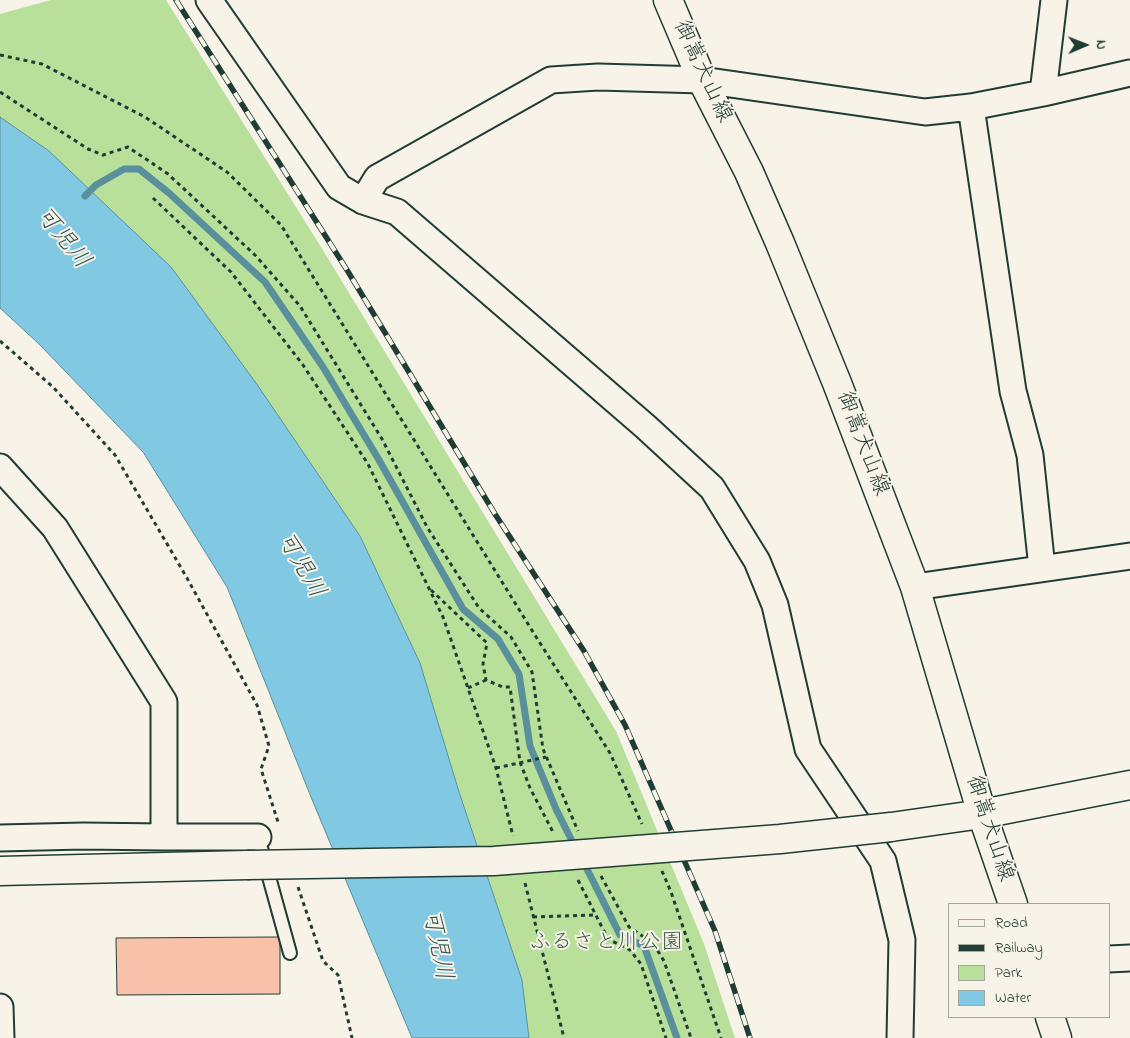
<!DOCTYPE html>
<meta charset="utf-8">
<style>
body{margin:0}
#map{position:relative;width:1130px;height:1038px;overflow:hidden;background:#f7f3e8;font-family:"Indie Flower",sans-serif}
canvas{display:block}
.legend{position:absolute;left:948px;top:903px;width:162px;height:115px;box-sizing:border-box;background:#f7f3e8;border:1px solid #a1aaa0;margin:0;padding:6px 9px;list-style:none;font-size:15px;color:#1f3d34}
.legend li{display:flex;align-items:center;gap:10px;height:25px}
.legend b{width:25px;border:1px solid #a1aaa0}
.north{position:absolute;left:1060px;top:20px;width:50px;height:50px;-webkit-text-stroke:4px #f7f3e8;paint-order:stroke;rotate:89deg;font-size:14px;font-weight:700;line-height:20px;text-align:center;color:#1f3d34}
.north::after{content:'';display:block;margin:auto;width:18px;height:22px;background:#1f3d34;clip-path:polygon(50% 0,100% 100%,50% 72%,0 100%)}
</style>
<div id="map">
<canvas width="1130" height="1038"></canvas>
<ul class="legend">
<li><b style="height:6px;background:#f7f3e8"></b>Road</li>
<li><b style="height:6px;background:#1f3d34"></b>Railway</li>
<li><b style="height:14px;background:#b9e09b"></b>Park</li>
<li><b style="height:14px;background:#81c8e2"></b>Water</li>
</ul>
<div class="north">N</div>
</div>
<script>
const context = document.querySelector('canvas').getContext('2d');
context.lineJoin = 'round';
function paint(path, color) { context.fillStyle = color; context.fill(path, 'evenodd'); }
const toPath = rows => new Path2D(rows.map(r => 'M' + r).join(''));
function strokePath(path, color, width, dash) { context.strokeStyle = color; context.lineWidth = width; context.lineCap = dash ? 'butt' : 'round'; context.setLineDash(dash || []); context.stroke(path); }
function drawText(font, color, halo, rows, align = 'center') {
  context.font = font + ' "Indie Flower","Klee One",sans-serif'; context.lineWidth = 4; context.setLineDash([]); context.textBaseline = 'middle'; context.strokeStyle = halo; context.fillStyle = color; for (const [text, x, y, turn = 0] of rows) {
    context.save(); context.translate(x, y); context.rotate((+turn || 0) * Math.PI / 180); context.textAlign = isNaN(turn) ? turn : align; if (halo) context.strokeText(text, 0, 0); context.fillText(text, 0, 0); context.restore();
  }
}
const green = toPath([
 [51,0,166,0,321,247,616,731,704,944,735,1038,529,1038,522,980,459,792,420,663,360,536,49,151,0,117,0,14]
]);
const water = toPath([
 [0,117,49,151,171,267,256,383,360,536,420,663,459,792,522,980,529,1038,412,1038,313,802,227,587,143,452,39,344,0,308,0,117]
]);
const stream = toPath([
 [85,196,96,185,124,169,139,169,169,193,265,282,323,367,379,460,463,609,498,639,519,674,530,746,556,809,576,849],
 [583,861,620,935,644,946,677,1038]
]);
const building = toPath([
 [280,937,280,994,117,995,116,938,280,937]
]);
const path = toPath([
 [0,55,42,64,145,117,227,172,281,225,533,632,610,753,642,824],
 [0,92,88,149,103,155,128,147,168,174,256,256,300,306,382,439,427,527,479,608,511,637,532,672,543,749,578,831],
 [153,198,231,272,303,365,368,464,443,617,496,768,513,836],
 [0,341,53,387,115,455,187,578,257,705,269,746,261,769,278,822],
 [431,590,487,643,483,664,486,680,503,687,510,687,520,762,530,788,553,832],
 [468,688,486,680],
 [496,768,546,757],
 [662,871,671,892,721,1038],
 [601,876,629,927,653,943,664,961,691,1038],
 [578,880,608,939,630,950,641,964,666,1038],
 [525,883,564,1038],
 [298,887,323,961,338,975,352,1038],
 [533,917,596,915]
]);
const lane = toPath([
 [258,837,290,953]
]);
const street = toPath([
 [209,0,339,187,363,201,397,212,646,427,712,488,757,561,775,605,808,749,883,861,902,940,900,1038],
 [1043,93,1054,0],
 [971,107,1013,391,1030,455,1042,568],
 [363,201,377,178,551,80,598,77,702,80,925,112,971,107,1043,93,1130,73],
 [0,467,55,528,164,702,164,837,83,836,0,838],
 [915,587,1130,556],
 [164,837,258,837],
 [1109,959,1130,958],
 [0,1007,1,1038]
]);
const secondary = toPath([
 [668,0,702,80,749,172,780,243,837,383,915,587,982,814,1013,904],
 [891,827,982,814,1130,785],
 [0,871,247,865],
 [1050,1017,1057,1038]
]);
const rail = toPath([
 [176,0,347,270,495,514,584,651,625,725,715,931,750,1038]
]);
const secondaryBridge = toPath([
 [247,865,494,861,780,839,891,827]
]);
const streetNames = [
 ["御嵩犬山線",701,72,65],
 ["御嵩犬山線",861,444,69],
 ["御嵩犬山線",988,829,72]
];
const parkNames = [
 ["ふるさと川公園",606,944]
];
const waterNames = [
 ["可児川",61,239,51],
 ["可児川",299,566,60],
 ["可児川",435,945,79]
];
paint(green, '#b9e09b');
paint(water, '#81c8e2');
strokePath(water, '#5a909c', 1);
strokePath(stream, '#5a909c', 7);
paint(building, '#f7c2a9');
strokePath(building, '#1f3d34', 1);
strokePath(lane, '#1f3d34', 16);
strokePath(street, '#1f3d34', 29);
strokePath(secondary, '#1f3d34', 31);
strokePath(path, '#1f3d34', 3, [4, 4]);
strokePath(lane, '#f7f3e8', 12);
strokePath(street, '#f7f3e8', 25);
strokePath(secondary, '#f7f3e8', 28);
strokePath(rail, '#1f3d34', 5.5);
strokePath(rail, '#f7f3e8', 4, [11]);
strokePath(secondaryBridge, '#1f3d34', 31, []);
strokePath(secondaryBridge, '#f7f3e8', 28);
drawText('22px', '#1f3d34', '#f7f3e8', streetNames);
drawText('22px', '#3e5e49', '#f7f3e8', parkNames);
drawText('italic 24px', '#335957', '#f7f3e8', waterNames);
</script>
